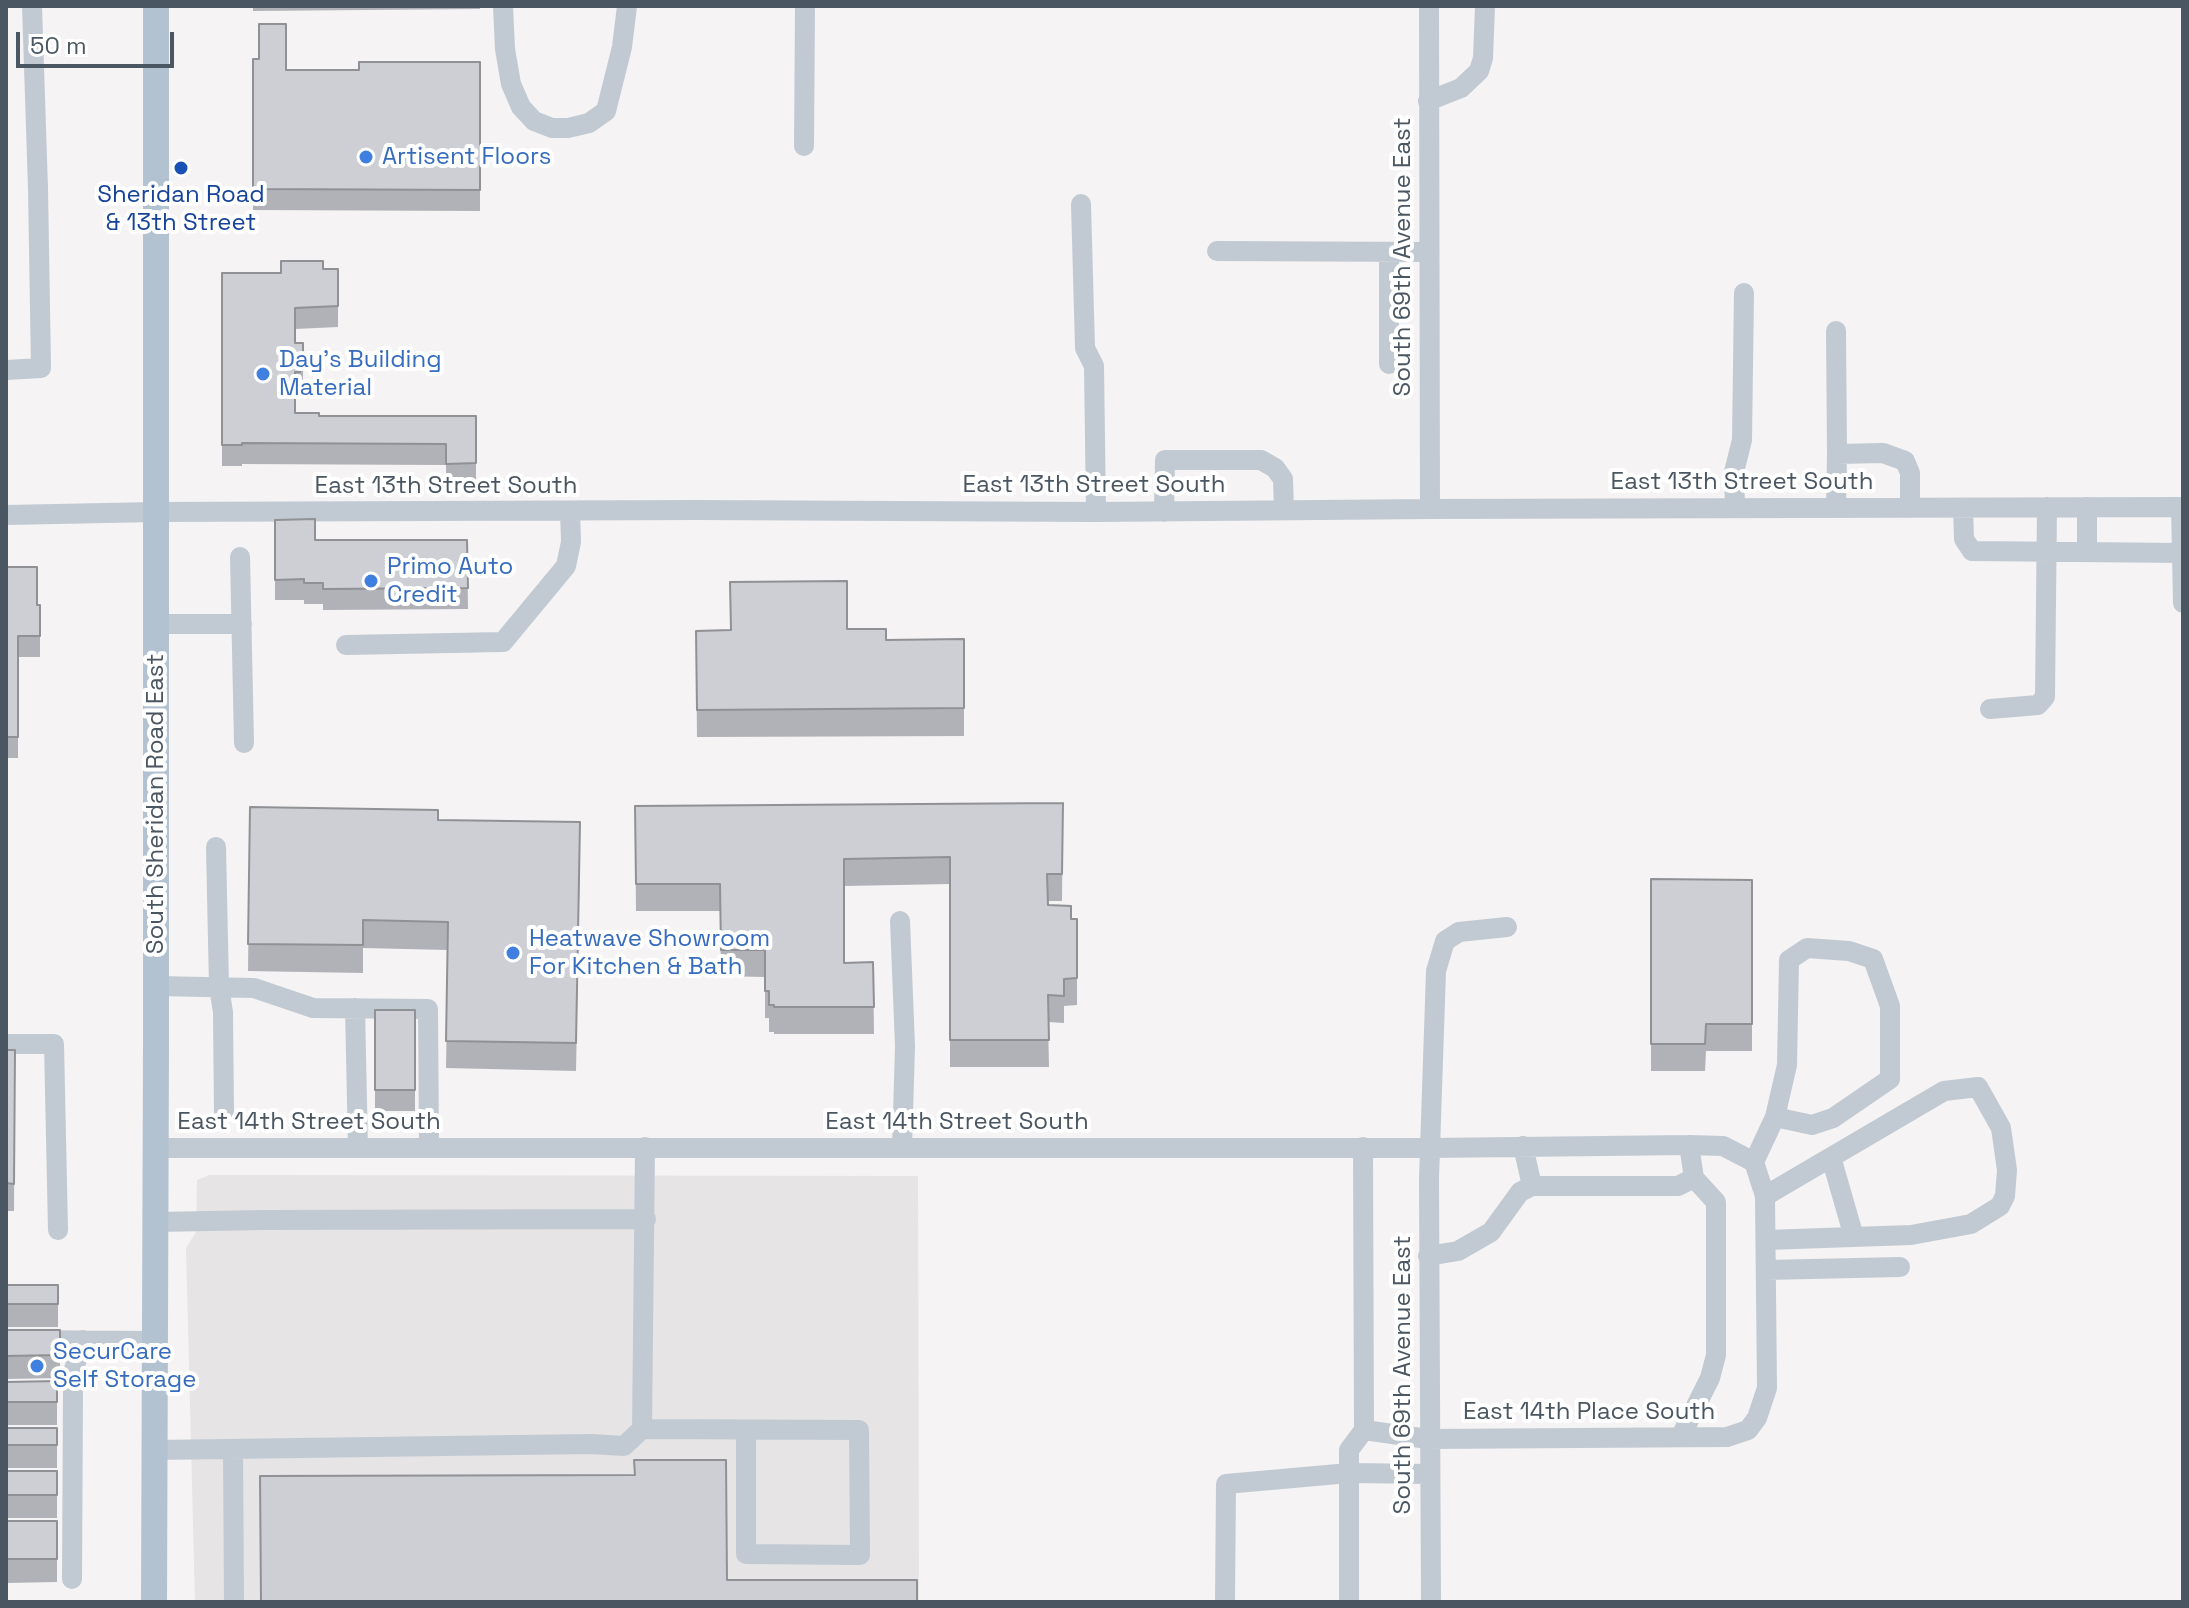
<!DOCTYPE html>
<style>
body{margin:0}
#map{position:relative;width:2189px;height:1608px;overflow:hidden;background:#f5f3f3;font-family:"Space Grotesk",sans-serif}
canvas{display:block}
.frame{position:absolute;inset:0;border:8px solid #4a5661;pointer-events:none}
.scale{position:absolute;left:16px;top:32px;width:158px;height:36px;box-sizing:border-box;border:4px solid #4a5661;border-top:0;padding-left:10px;font-size:24px;line-height:28px;white-space:nowrap;color:#4a5661;-webkit-text-stroke:6px #fff;paint-order:stroke}
</style>
<div id="map">
<canvas width="2189" height="1608"></canvas>
<div class="frame"></div>
<div class="scale">50 m</div>
</div>
<script>
const context = document.querySelector('canvas').getContext('2d');
context.lineJoin = 'round';
function paint(path, color) { context.fillStyle = color; context.fill(path, 'evenodd'); }
const toPath = rows => new Path2D(rows.map(r => 'M' + r).join(''));
function strokePath(path, color, width, dash) { context.strokeStyle = color; context.lineWidth = width; context.lineCap = dash ? 'butt' : 'round'; context.setLineDash(dash || []); context.stroke(path); }
function drawText(font, color, halo, rows, align = 'center') {
  context.font = font + ' "Space Grotesk",sans-serif'; context.lineWidth = 8; context.setLineDash([]); context.textBaseline = 'middle'; context.strokeStyle = halo; context.fillStyle = color; for (const [text, x, y, turn = 0] of rows) {
    context.save(); context.translate(x, y); context.rotate((+turn || 0) * Math.PI / 180); context.textAlign = isNaN(turn) ? turn : align; if (halo) context.strokeText(text, 0, 0); context.fillText(text, 0, 0); context.restore();
  }
}
const education = toPath([
 [210,1175,918,1176,919,1602,195,1602,186,1248,196,1232,197,1180]
]);
const minor = toPath([
 [503,6,505,49,511,84,521,107,534,121,552,128,568,128,589,123,606,111,622,47,627,6],
 [1429,6,1430,509],
 [1428,101,1461,88,1479,71,1483,58,1485,6],
 [804,146,805,6],
 [1081,204,1085,348,1094,366,1096,512],
 [1217,251,1428,252],
 [1389,252,1389,364],
 [1836,331,1837,454],
 [6,370,41,368,38,188,32,6],
 [2087,507,2087,552],
 [2181,507,2183,603],
 [1735,508,1734,472,1742,440,1744,293],
 [1836,508,1837,454,1883,453,1905,461,1910,473,1910,508],
 [1963,508,1964,539,1972,551,2183,553],
 [1164,512,1165,460,1261,460,1275,468,1283,479,1284,510],
 [6,515,156,512,696,510,1096,512,1430,509,2183,507],
 [240,557,244,743],
 [156,624,242,624],
 [346,645,503,642,566,566,571,542,570,511],
 [1990,709,2038,705,2045,697,2047,507],
 [216,847,219,987,223,1012,224,1112],
 [900,921,905,1046,902,1148],
 [156,986,254,988,313,1008,428,1009,429,1147],
 [355,1008,358,1148],
 [6,1044,54,1044,58,1230],
 [1523,1146,1532,1186],
 [156,1148,1429,1148,1689,1145,1723,1146,1754,1162],
 [1831,1157,1854,1237],
 [1754,1162,1775,1117,1787,1065,1789,960,1807,948,1849,951,1873,959,1890,1006,1890,1079,1833,1118,1812,1125,1775,1117],
 [1765,1196,1944,1091,1978,1087,2001,1128,2007,1170,2005,1196,2000,1206,1971,1224,1911,1235,1766,1240],
 [156,1222,264,1220,646,1219],
 [1428,1256,1458,1251,1491,1232,1520,1192,1532,1186,1678,1186,1694,1178],
 [1766,1270,1900,1267],
 [6,1340,155,1341],
 [642,1429,859,1430,860,1555,746,1554,746,1430],
 [1364,1430,1428,1439,1727,1437,1748,1430,1757,1418,1767,1388,1765,1196,1754,1162],
 [1681,1436,1710,1378,1716,1355,1716,1202,1694,1178,1689,1145],
 [233,1449,234,1602],
 [154,1450,591,1444,624,1446,642,1429,645,1147],
 [72,1579,73,1391,74,1369,83,1340],
 [1225,1602,1226,1484,1349,1473,1429,1474],
 [1349,1602,1349,1450,1364,1430,1363,1147],
 [1431,1602,1429,1179,1436,971,1445,941,1459,932,1507,927]
]);
const major = toPath([
 [154,1602,156,1045,156,6]
]);
const wall = toPath([
 [253,6,480,6,480,9,253,11],
 [253,59,286,70,359,70,480,62,480,211,253,210],
 [323,269,338,269,338,327,295,329,295,343,303,343,303,385,300,385,300,393,295,393,295,413,319,416,476,416,476,484,446,485,446,465,242,464,242,466,222,466,222,273,281,273],
 [275,520,315,540,467,540,468,609,323,610,323,604,304,604,304,600,275,600],
 [6,567,37,605,40,605,40,657,18,657,18,758,6,758],
 [847,629,886,640,964,639,964,736,697,737,696,631],
 [1063,803,1062,901,1048,901,1048,905,1071,919,1077,919,1077,1005,1064,1006,1064,1023,1048,1022,1049,1067,950,1067,950,884,844,886,844,963,873,962,874,1034,774,1034,774,1032,769,1032,769,1018,765,1018,765,977,721,976,720,911,636,911,635,806],
 [250,807,438,820,580,850,576,1071,446,1068,448,950,363,948,363,973,248,971],
 [1651,879,1752,880,1752,1051,1706,1051,1705,1071,1651,1071],
 [375,1010,415,1010,415,1111,375,1111],
 [6,1050,15,1050,14,1211,6,1211],
 [6,1285,58,1285,58,1327,6,1327],
 [6,1330,60,1330,60,1378,6,1379],
 [57,1381,57,1425,6,1425,6,1382],
 [6,1428,57,1428,57,1468,6,1468],
 [6,1471,57,1471,57,1518,6,1518],
 [6,1521,57,1521,57,1582,6,1583]
]);
const building = toPath([
 [259,24,286,24,286,70,359,70,359,62,480,62,480,190,253,189,253,59,259,59,259,24],
 [281,261,323,261,323,269,338,269,338,306,295,308,295,343,303,343,303,364,300,364,300,372,295,372,295,413,319,413,319,416,476,416,476,463,446,464,446,444,242,443,242,445,222,445,222,273,281,273,281,261],
 [315,519,315,540,467,540,468,588,323,589,323,583,304,583,304,579,275,580,275,520,315,519],
 [6,567,37,567,37,605,40,605,40,636,18,636,18,737,6,737,6,567],
 [847,581,847,629,886,629,886,640,964,639,964,708,697,710,696,631,731,630,730,582,847,581],
 [1063,803,1062,874,1047,874,1048,905,1071,906,1071,919,1077,919,1077,978,1064,979,1064,996,1048,995,1049,1040,950,1040,950,857,844,859,844,963,873,962,874,1007,774,1007,774,1005,769,1005,769,991,765,991,765,950,721,950,720,884,636,884,635,806,1063,803],
 [250,807,438,810,438,820,580,822,576,1043,446,1041,448,922,363,920,363,945,248,944,250,807],
 [1651,879,1752,880,1752,1024,1706,1024,1705,1044,1651,1044,1651,879],
 [375,1010,415,1010,415,1090,375,1090,375,1010],
 [6,1050,15,1050,14,1184,6,1183,6,1050],
 [6,1285,58,1285,58,1304,6,1304,6,1285],
 [6,1330,60,1330,60,1355,6,1356,6,1330],
 [57,1381,57,1402,6,1402,6,1382,57,1381],
 [6,1428,57,1428,57,1445,6,1445,6,1428],
 [634,1460,726,1460,727,1580,917,1580,917,1602,261,1602,260,1476,635,1475,634,1460],
 [6,1471,57,1471,57,1495,6,1495,6,1471],
 [6,1521,57,1521,57,1559,6,1559,6,1521]
]);
const markers = [
 [366,157,8,"#3f7fe0"],
 [181,168,8,"#1a4fb4"],
 [263,374,8,"#3f7fe0"],
 [371,581,8,"#3f7fe0"],
 [513,953,8,"#3f7fe0"],
 [37,1366,8,"#3f7fe0"]
];
const shopNames = [
 ["Artisent Floors",382,157],
 ["Day's Building",279,360],
 ["Material",279,388],
 ["Primo Auto",387,567],
 ["Credit",387,595],
 ["Heatwave Showroom",529,939],
 ["For Kitchen & Bath",529,967],
 ["SecurCare",53,1352],
 ["Self Storage",53,1380]
];
const transitNames = [
 ["Sheridan Road",181,195],
 ["& 13th Street",181,223]
];
const streetNames = [
 ["South 69th Avenue East",1403,257,-90],
 ["East 13th Street South",1742,482],
 ["East 13th Street South",1094,485],
 ["East 13th Street South",446,486],
 ["South Sheridan Road East",156,804,-90],
 ["East 14th Street South",309,1122],
 ["East 14th Street South",957,1122],
 ["South 69th Avenue East",1403,1375,-90],
 ["East 14th Place South",1589,1412]
];
paint(education, '#e6e4e5');
strokePath(minor, '#c1cad2', 20);
strokePath(major, '#b3c2d1', 26);
paint(wall, '#b0b2b7');
paint(building, '#cdcfd5');
strokePath(building, '#909195', 2);
for (const [x, y, r, color] of markers) { const dot = new Path2D(); dot.arc(x, y, r, 0, 2 * Math.PI); context.fillStyle = color; context.fill(dot); strokePath(dot, '#fff', 3); }
drawText('24px', '#366cbe', '#fff', shopNames, 'left');
drawText('24px', '#164399', '#fff', transitNames);
drawText('24px', '#4a5661', '#fff', streetNames);
</script>
